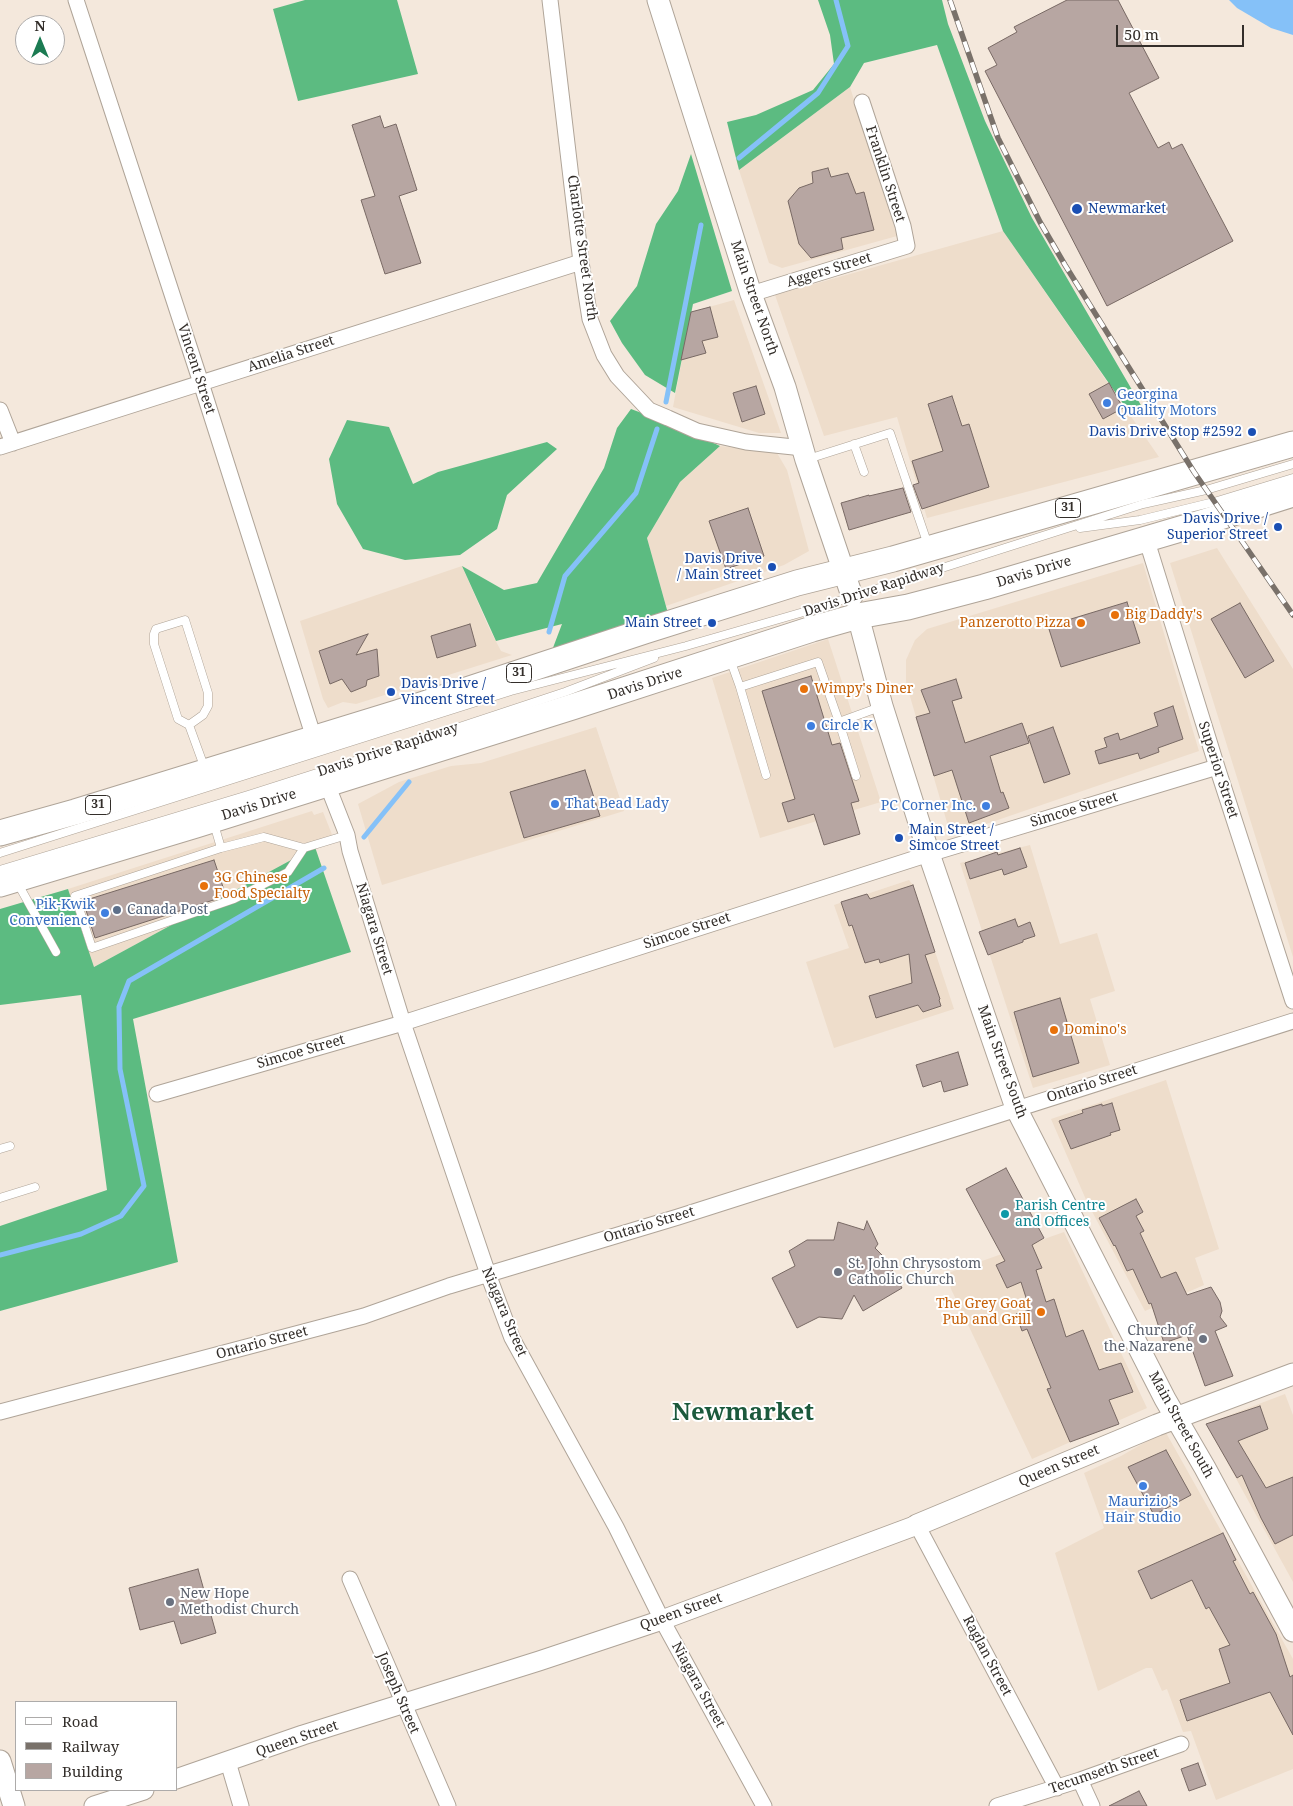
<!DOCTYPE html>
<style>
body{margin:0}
#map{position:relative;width:1293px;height:1806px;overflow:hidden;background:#f4e8dc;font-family:"Noto Serif",serif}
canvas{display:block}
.legend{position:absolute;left:15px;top:1701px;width:162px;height:90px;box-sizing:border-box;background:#fff;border:1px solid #adabaa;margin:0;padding:6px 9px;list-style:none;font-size:15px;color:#332e2a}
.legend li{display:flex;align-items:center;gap:10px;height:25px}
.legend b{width:25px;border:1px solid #adabaa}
.north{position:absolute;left:15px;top:15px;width:50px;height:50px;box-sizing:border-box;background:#fff;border:1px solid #adabaa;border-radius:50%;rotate:0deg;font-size:14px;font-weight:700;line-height:20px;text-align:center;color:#332e2a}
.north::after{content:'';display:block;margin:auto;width:18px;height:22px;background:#1b7b52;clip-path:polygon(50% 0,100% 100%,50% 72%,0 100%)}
.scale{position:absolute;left:1116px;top:25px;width:128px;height:22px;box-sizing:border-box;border:2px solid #332e2a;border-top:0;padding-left:6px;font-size:15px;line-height:18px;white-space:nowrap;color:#332e2a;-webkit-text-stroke:4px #fff;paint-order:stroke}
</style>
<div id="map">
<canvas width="1293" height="1806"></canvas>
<ul class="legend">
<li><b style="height:6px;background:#fff"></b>Road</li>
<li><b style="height:6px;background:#79716a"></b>Railway</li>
<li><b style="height:14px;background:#b7a6a2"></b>Building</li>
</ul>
<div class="north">N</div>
<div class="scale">50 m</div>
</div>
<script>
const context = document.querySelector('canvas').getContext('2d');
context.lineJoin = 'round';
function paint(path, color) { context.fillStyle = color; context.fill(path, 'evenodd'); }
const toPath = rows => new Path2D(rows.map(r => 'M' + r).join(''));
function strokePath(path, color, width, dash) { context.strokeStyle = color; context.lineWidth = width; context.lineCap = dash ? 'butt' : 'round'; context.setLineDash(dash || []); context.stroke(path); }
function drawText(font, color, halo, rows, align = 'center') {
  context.font = font + ' "Noto Serif",serif'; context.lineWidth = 4; context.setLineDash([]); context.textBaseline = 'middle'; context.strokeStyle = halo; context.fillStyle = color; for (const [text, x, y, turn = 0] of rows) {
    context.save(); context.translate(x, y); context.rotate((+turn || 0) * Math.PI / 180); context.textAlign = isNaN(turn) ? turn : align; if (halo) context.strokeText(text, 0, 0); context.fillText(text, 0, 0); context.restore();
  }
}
const built = toPath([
 [850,87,897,236,782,268,769,263,739,170],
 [1003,231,1159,457,927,518,897,417,824,436,775,295],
 [734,300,781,433,759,433,673,407,691,312],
 [720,446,777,453,787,470,809,551,784,565,666,606,647,538,680,482],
 [1217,548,1293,669,1293,957,1170,563],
 [1143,563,1199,751,951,836,906,683,906,660,915,640,927,629],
 [462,566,489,628,501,651,512,655,356,704,343,702,328,708,323,699,300,621],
 [828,639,881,802,760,838,712,678],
 [596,727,624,811,382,885,358,804,399,782,451,766,481,763],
 [312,811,314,815,323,812,335,842,315,847,94,967,68,889],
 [1030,845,1060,944,1097,933,1115,991,1090,999,1110,1065,1033,1088,960,863],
 [909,880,913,885,954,1009,834,1048,806,962,849,948,834,905],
 [1166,1080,1219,1249,1195,1258,1204,1285,1145,1311,1087,1202,1051,1119],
 [1064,1232,1147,1408,1032,1459,951,1289,948,1273],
 [1285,1394,1293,1415,1293,1582,1206,1424],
 [1165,1431,1293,1659,1293,1769,1216,1800,1191,1731,1183,1732,1167,1689,1162,1691,1152,1668,1146,1668,1098,1691,1055,1553,1104,1528,1084,1473,1121,1456]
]);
const forest = toPath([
 [305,0,397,0,418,74,298,101,273,9],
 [818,0,942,0,948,24,985,121,1032,218,1142,407,1131,415,1003,231,937,45,864,63,850,87,739,170,727,122,756,115,813,90,834,64,830,35],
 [691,154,732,291,693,304,675,393,645,375,622,343,610,321,637,286,656,224,678,191],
 [631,409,674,425,720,446,680,482,647,538,669,617,551,653,562,624,496,641,462,566,504,590,537,583,604,468,617,428],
 [347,420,389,427,413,484,438,472,547,442,557,449,507,495,497,529,460,555,405,560,363,549,337,504,329,459],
 [315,847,351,952,133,1019,178,1262,0,1311,0,1226,107,1190,81,995,0,1005,0,909,68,889,94,967]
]);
const water = toPath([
 [1229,0,1293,0,1293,35,1271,28,1237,8]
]);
const stream = toPath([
 [739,158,818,93,848,46,836,0],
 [666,402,701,225],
 [549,632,565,576,636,493,657,429],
 [364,837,409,782],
 [0,1255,81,1234,121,1216,144,1186,120,1069,119,1007,129,981,324,868]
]);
const building = toPath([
 [1067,0,1118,0,1159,78,1129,93,1158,148,1169,142,1172,149,1182,144,1233,241,1107,306,985,71,997,65,988,48,1017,32,1014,27,1067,0],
 [380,116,384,128,396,124,417,190,399,196,421,263,385,274,361,200,375,196,352,125,380,116],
 [828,168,831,177,848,173,856,194,864,192,874,230,841,238,843,249,811,258,799,244,788,201,799,188,813,183,812,172,828,168],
 [710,307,718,337,702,341,706,353,681,360,691,312,710,307],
 [1109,383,1123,408,1103,419,1089,394,1109,383],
 [756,386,765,414,742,422,733,393,756,386],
 [952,396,962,426,969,424,989,487,922,509,913,485,919,483,912,461,943,451,928,404,952,396],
 [903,488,911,512,849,530,841,503,869,495,869,496,903,488],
 [748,508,764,556,726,569,709,521,748,508],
 [1127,602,1140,643,1061,667,1048,626,1127,602],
 [1240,603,1274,661,1245,678,1211,619,1240,603],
 [470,624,476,646,437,658,431,636,470,624],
 [368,634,356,655,377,649,379,676,367,680,366,686,351,692,342,679,330,684,319,651,368,634],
 [811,676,832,745,840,743,859,801,851,803,860,834,824,845,814,814,788,822,782,803,795,799,762,691,811,676],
 [956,679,962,698,952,701,965,743,1022,723,1029,743,990,756,1001,793,1003,792,1009,808,969,823,952,770,934,776,916,717,930,713,921,690,956,679],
 [1173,706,1183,739,1158,748,1159,752,1140,759,1138,753,1099,764,1095,751,1107,747,1104,738,1118,733,1120,740,1158,726,1154,713,1173,706],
 [1053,727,1070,774,1044,783,1028,736,1053,727],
 [585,770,600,816,524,838,510,792,585,770],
 [1020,848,1027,867,1004,875,1002,869,970,879,965,863,997,852,998,855,1020,848],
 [214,860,226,896,95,938,83,901,214,860],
 [913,885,935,952,925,955,940,999,939,1000,941,1006,923,1012,918,1005,876,1018,869,996,912,983,909,954,880,963,879,959,865,963,852,925,849,926,841,902,867,894,870,899,913,885],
 [1015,919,1018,927,1030,922,1035,936,1023,940,1023,942,988,955,979,932,1015,919],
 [1060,998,1079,1063,1033,1077,1014,1012,1060,998],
 [958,1052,968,1085,944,1092,941,1081,923,1087,916,1065,958,1052],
 [1112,1103,1120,1130,1110,1133,1111,1135,1071,1149,1059,1121,1083,1113,1082,1110,1102,1104,1102,1106,1112,1103],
 [1006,1168,1044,1238,1032,1245,1042,1268,1036,1270,1046,1302,1054,1299,1066,1337,1083,1330,1099,1370,1121,1363,1133,1392,1109,1400,1119,1424,1070,1442,1047,1389,1051,1388,1027,1329,1022,1331,1016,1314,1030,1310,1021,1282,1007,1288,996,1265,1005,1261,966,1189,1006,1168],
 [1136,1199,1143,1212,1136,1216,1144,1231,1140,1233,1161,1278,1176,1272,1187,1295,1211,1287,1220,1302,1222,1311,1220,1317,1227,1326,1215,1331,1233,1376,1205,1386,1187,1335,1164,1343,1151,1303,1149,1304,1133,1269,1127,1271,1115,1245,1114,1246,1099,1218,1136,1199],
 [867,1221,878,1244,875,1248,886,1259,902,1288,863,1311,854,1295,842,1319,819,1317,797,1328,772,1278,795,1266,789,1251,807,1240,834,1240,838,1222,864,1230,867,1221],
 [1260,1406,1268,1429,1238,1441,1266,1488,1293,1477,1293,1535,1275,1544,1261,1518,1242,1475,1237,1478,1206,1424,1260,1406],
 [1166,1450,1191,1495,1154,1515,1128,1467,1166,1450],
 [1223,1533,1236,1560,1233,1561,1250,1594,1253,1592,1276,1634,1290,1677,1293,1675,1293,1735,1270,1692,1187,1721,1180,1700,1230,1683,1219,1649,1230,1645,1209,1607,1206,1609,1192,1580,1151,1599,1138,1571,1223,1533],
 [198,1569,216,1633,181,1644,174,1621,140,1630,129,1588,198,1569],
 [1198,1763,1206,1785,1189,1791,1181,1769,1198,1763],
 [1139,1791,1147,1806,1109,1806,1139,1791]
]);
const service = toPath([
 [854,444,864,472],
 [808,459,890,433,928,545],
 [1080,528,1140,520,1214,502,1293,478],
 [730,659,740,687,818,662,839,722,880,707],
 [740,687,766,775],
 [839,722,856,776],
 [189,725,203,715,208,706,208,693,185,620,156,629,154,634,154,644,178,719,189,725,205,769],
 [214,824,221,848],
 [304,848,288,872,234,899,92,948,75,896,221,848,264,837,304,848,347,835],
 [0,853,511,691,686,646,807,611,1143,504,1206,490,1293,464],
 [0,870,248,795,414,742,565,692,654,658],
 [17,882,56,952],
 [0,1149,10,1146],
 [0,1198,35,1187]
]);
const minor = toPath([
 [76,0,201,383,314,738],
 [550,0,581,262,590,319,604,355,617,376,649,410,668,418,697,431,746,442,803,448],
 [751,294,907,246,903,226,862,102],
 [0,410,13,443],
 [0,447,581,262],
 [1146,538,1217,767,1293,1001],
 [327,784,347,835,350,851,403,1023,488,1274,512,1338,616,1527,662,1620,764,1806],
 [157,1094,403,1023,929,854,1217,767],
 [0,1412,364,1316,449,1286,678,1217,1293,1021],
 [917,1525,1057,1788],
 [350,1579,448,1806],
 [228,1762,241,1806],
 [1080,1780,1092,1806],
 [997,1806,1080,1780,1181,1744]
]);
const tertiary = toPath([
 [176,1779,303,1735,539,1661,662,1620,917,1525],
 [94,1806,144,1790]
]);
const secondary = toPath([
 [658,0,751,294,785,387,806,460,852,596],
 [858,616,882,706,929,854,1016,1108,1165,1399,1205,1468,1293,1631],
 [917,1525,1157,1425,1293,1374],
 [0,1761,14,1806]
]);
const primary = toPath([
 [0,833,75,812,397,713,645,631,797,583,893,559,1293,444],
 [0,884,196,825,572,707,812,629,858,616,908,607,984,587,1204,522,1293,494]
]);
const rail = toPath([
 [950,0,998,138,1040,222,1065,265,1194,472,1293,615]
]);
const markers = [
 [1077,209,6,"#1a4fb4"],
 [1107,403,5,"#3f7fe0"],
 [1252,432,5,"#1a4fb4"],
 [1278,527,5,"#1a4fb4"],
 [772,567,5,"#1a4fb4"],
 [1115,615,5,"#e8710a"],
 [712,623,5,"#1a4fb4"],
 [1081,623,5,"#e8710a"],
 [804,689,5,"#e8710a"],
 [391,692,5,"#1a4fb4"],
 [811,726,5,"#3f7fe0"],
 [555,804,5,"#3f7fe0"],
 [986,806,5,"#3f7fe0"],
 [899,838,5,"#1a4fb4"],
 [204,886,5,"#e8710a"],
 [117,910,5,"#5c6f8a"],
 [105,913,5,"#3f7fe0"],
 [1054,1030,5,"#e8710a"],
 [1005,1214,5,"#0f9aa8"],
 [838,1272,5,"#6b7280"],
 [1041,1312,5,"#e8710a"],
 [1203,1339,5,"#6b7280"],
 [1143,1486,5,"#3f7fe0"],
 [170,1602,5,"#6b7280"]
];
const shields = [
 [1068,508,25],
 [519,673,25],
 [98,805,25]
];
const shieldNames = [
 ["31",1068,508],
 ["31",519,673],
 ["31",98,805]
];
const streetNames = [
 ["Franklin Street",885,174,72],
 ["Charlotte Street North",582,248,82],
 ["Aggers Street",829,270,-17],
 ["Main Street North",754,298,71],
 ["Amelia Street",291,354,-18],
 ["Vincent Street",196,369,72],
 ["Davis Drive",1034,572,-17],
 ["Davis Drive Rapidway",874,590,-18],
 ["Davis Drive",645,684,-18],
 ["Davis Drive Rapidway",388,750,-18],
 ["Superior Street",1218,770,72],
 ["Davis Drive",259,805,-17],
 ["Simcoe Street",1074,810,-17],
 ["Niagara Street",374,929,73],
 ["Simcoe Street",687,931,-18],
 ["Simcoe Street",301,1052,-16],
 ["Main Street South",1002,1062,70],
 ["Ontario Street",1092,1084,-18],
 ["Ontario Street",649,1225,-17],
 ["Niagara Street",504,1312,67],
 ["Ontario Street",262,1343,-15],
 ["Main Street South",1181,1425,61],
 ["Queen Street",1059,1466,-23],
 ["Queen Street",681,1612,-20],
 ["Raglan Street",987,1656,62],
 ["Niagara Street",698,1685,61],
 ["Joseph Street",398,1693,67],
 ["Queen Street",297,1739,-19],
 ["Tecumseth Street",1104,1771,-19]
];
const transitNames = [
 ["Newmarket",1088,209,"left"],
 ["Davis Drive Stop #2592",1242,432],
 ["Davis Drive /",1268,519],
 ["Superior Street",1268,535],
 ["Davis Drive",762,559],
 ["/ Main Street",762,575],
 ["Main Street",702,623],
 ["Davis Drive /",401,684,"left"],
 ["Vincent Street",401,700,"left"],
 ["Main Street /",909,830,"left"],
 ["Simcoe Street",909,846,"left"]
];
const shopNames = [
 ["Georgina",1117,395],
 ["Quality Motors",1117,411],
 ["Circle K",821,726],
 ["That Bead Lady",565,804],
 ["PC Corner Inc.",976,806,"right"],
 ["Pik-Kwik",95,905,"right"],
 ["Convenience",95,921,"right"],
 ["Maurizio's",1143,1502,"center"],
 ["Hair Studio",1143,1518,"center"]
];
const foodNames = [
 ["Big Daddy's",1125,615],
 ["Panzerotto Pizza",1071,623,"right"],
 ["Wimpy's Diner",814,689],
 ["3G Chinese",214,878],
 ["Food Specialty",214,894],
 ["Domino's",1064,1030],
 ["The Grey Goat",1031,1304,"right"],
 ["Pub and Grill",1031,1320,"right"]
];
const serviceNames = [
 ["Canada Post",127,910]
];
const cultureNames = [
 ["Parish Centre",1015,1206],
 ["and Offices",1015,1222]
];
const worshipNames = [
 ["St. John Chrysostom",848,1264],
 ["Catholic Church",848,1280],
 ["Church of",1193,1331,"right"],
 ["the Nazarene",1193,1347,"right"],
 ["New Hope",180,1594],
 ["Methodist Church",180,1610]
];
const townNames = [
 ["Newmarket",743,1413]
];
paint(built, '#eeddcb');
paint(forest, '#5cbb81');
paint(water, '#85c1f8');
strokePath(stream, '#85c1f8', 5);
paint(building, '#b7a6a2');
strokePath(building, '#786964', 1);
strokePath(service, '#afa498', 9);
strokePath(minor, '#afa498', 17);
strokePath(tertiary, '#afa498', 21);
strokePath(secondary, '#afa498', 23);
strokePath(primary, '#afa498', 27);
strokePath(service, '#fff', 8);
strokePath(minor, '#fff', 15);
strokePath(tertiary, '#fff', 19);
strokePath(secondary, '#fff', 21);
strokePath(primary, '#fff', 25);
strokePath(rail, '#79716a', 5.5);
strokePath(rail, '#fff', 4, [11]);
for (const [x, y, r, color] of markers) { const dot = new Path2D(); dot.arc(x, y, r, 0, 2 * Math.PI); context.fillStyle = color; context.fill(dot); strokePath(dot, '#fff', 2); }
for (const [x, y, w] of shields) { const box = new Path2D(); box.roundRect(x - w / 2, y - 9.5, w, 19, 4); context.fillStyle = '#fff'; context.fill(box); strokePath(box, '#332e2a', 1); }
drawText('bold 12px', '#332e2a', null, shieldNames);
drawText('14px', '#332e2a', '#fff', streetNames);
drawText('14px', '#164399', '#fff', transitNames, 'right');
drawText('14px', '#366cbe', '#fff', shopNames, 'left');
drawText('14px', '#c56008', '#fff', foodNames, 'left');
drawText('14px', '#4e5e75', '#fff', serviceNames, 'left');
drawText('14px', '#0d838f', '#fff', cultureNames, 'left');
drawText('14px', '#5b616d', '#fff', worshipNames, 'left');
drawText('bold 24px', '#1b593c', '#fff', townNames);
</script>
